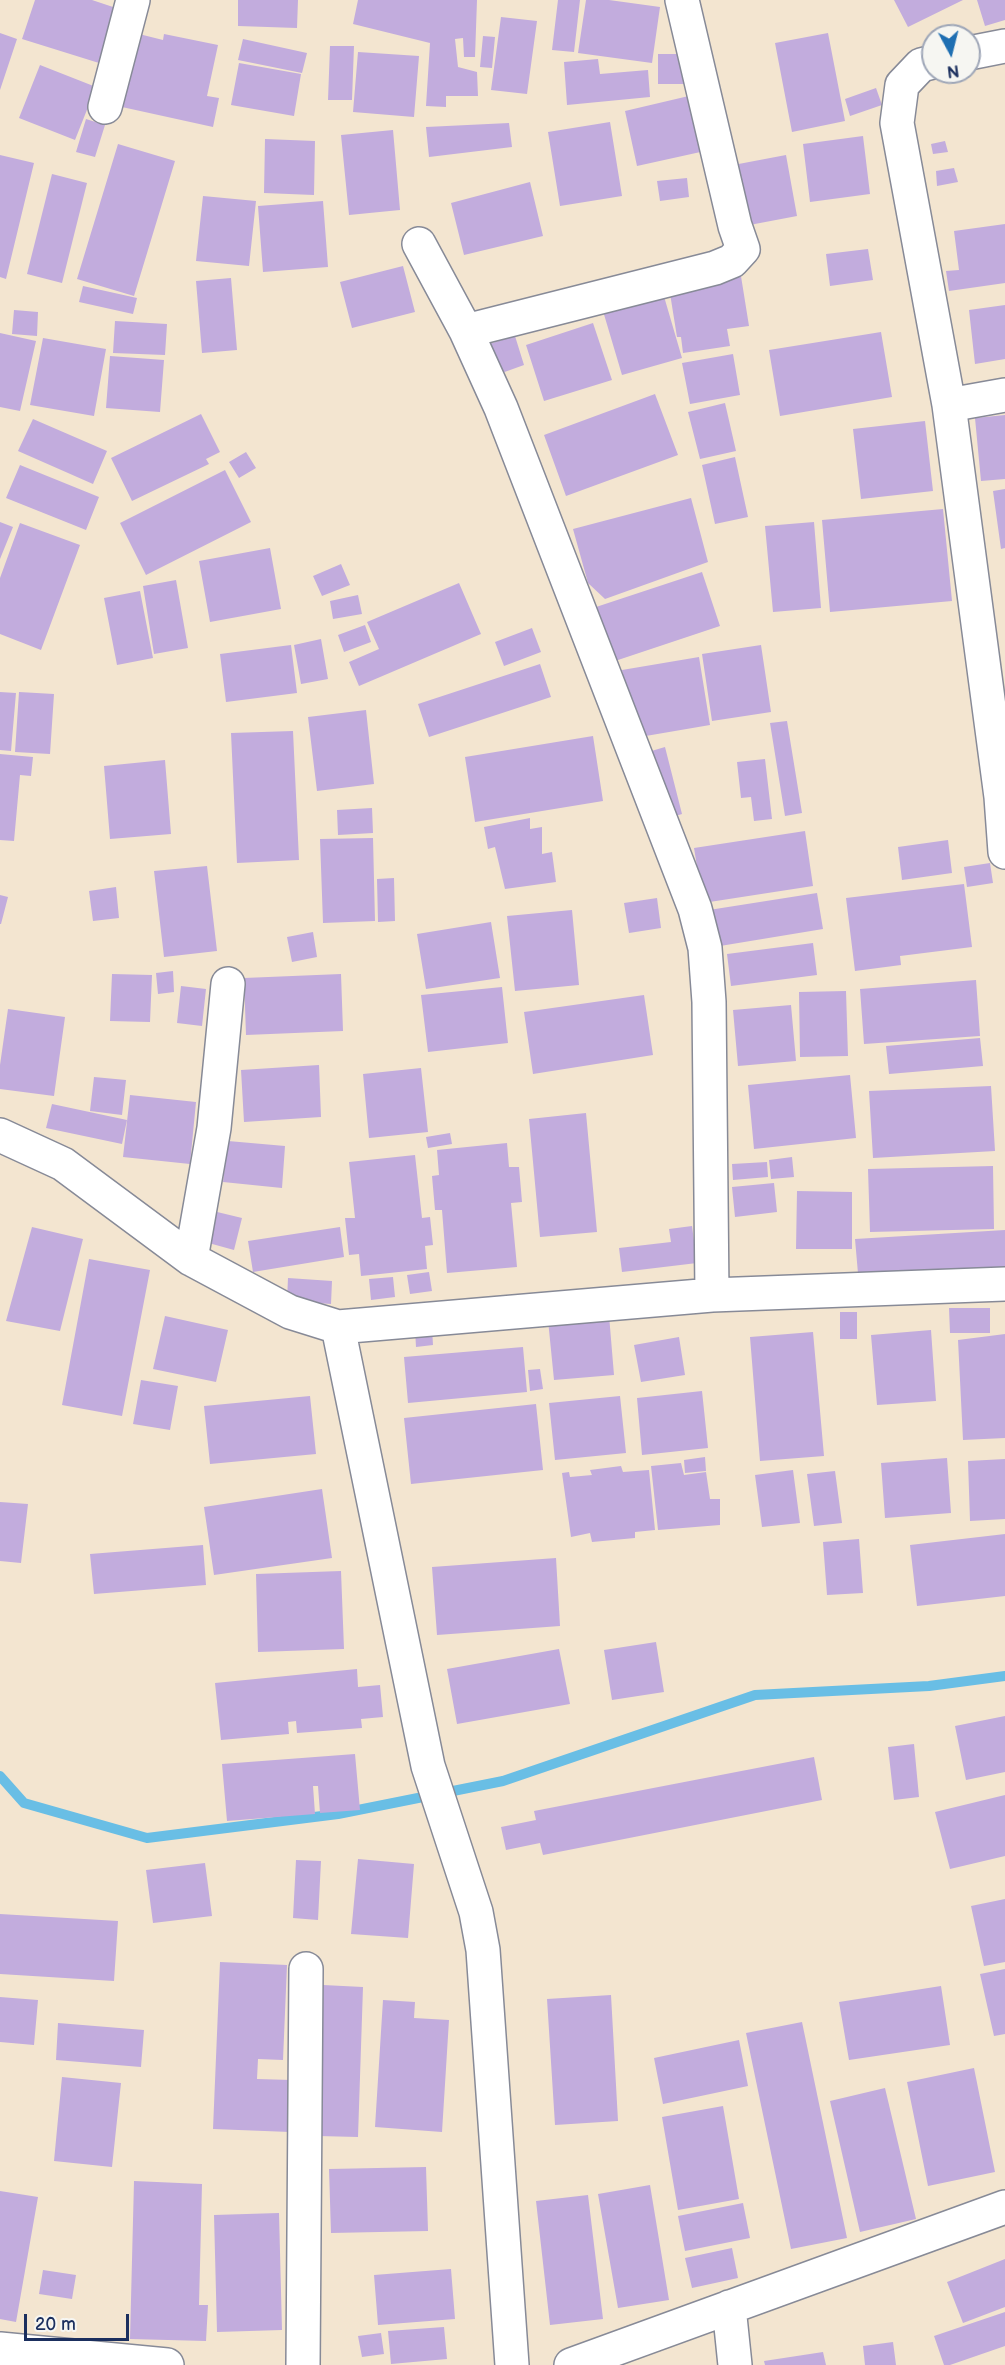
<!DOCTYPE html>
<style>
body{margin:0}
#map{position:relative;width:1005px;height:2365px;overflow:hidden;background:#f3e5d0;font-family:"Balsamiq Sans",sans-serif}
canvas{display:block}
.north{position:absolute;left:921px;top:24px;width:60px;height:60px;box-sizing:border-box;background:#f6f6f2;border:2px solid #9ea6b7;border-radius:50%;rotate:173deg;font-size:16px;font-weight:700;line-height:24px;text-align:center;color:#1b2f5e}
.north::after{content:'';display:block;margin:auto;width:21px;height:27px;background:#1f6fb2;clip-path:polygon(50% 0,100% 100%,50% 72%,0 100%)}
.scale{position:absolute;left:24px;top:2314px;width:105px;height:27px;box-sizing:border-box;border:3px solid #1b2f5e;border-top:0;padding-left:8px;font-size:18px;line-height:21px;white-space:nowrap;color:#1b2f5e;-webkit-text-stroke:4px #f6f6f2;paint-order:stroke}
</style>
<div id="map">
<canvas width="1005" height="2365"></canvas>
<div class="north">N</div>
<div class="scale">20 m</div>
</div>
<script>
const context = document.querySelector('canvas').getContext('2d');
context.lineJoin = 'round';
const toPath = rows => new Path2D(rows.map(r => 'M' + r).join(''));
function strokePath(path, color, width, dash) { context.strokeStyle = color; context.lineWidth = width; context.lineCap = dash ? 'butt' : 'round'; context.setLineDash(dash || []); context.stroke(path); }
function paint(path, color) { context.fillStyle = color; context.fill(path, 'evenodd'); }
const stream = toPath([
 [0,1776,24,1803,147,1838,338,1814,503,1781,755,1695,929,1686,1005,1676]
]);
const building = toPath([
 [35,0,92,0,116,8,99,63,22,39],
 [238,0,298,0,297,28,238,26],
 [358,0,477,0,475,57,464,57,463,38,455,39,458,67,477,72,478,96,446,96,446,107,426,106,430,43,353,24],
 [558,0,580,0,574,52,552,50],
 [586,0,609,0,660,7,652,63,578,53],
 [894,0,963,0,908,27],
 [977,0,1005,0,1005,20,985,26],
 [501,17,537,21,527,94,491,90],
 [0,33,17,39,0,90],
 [828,33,845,121,792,132,775,43],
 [139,34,163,40,164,34,218,45,207,96,219,98,213,127,122,107],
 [483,36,495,37,492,68,480,67],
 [243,39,307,53,302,73,238,60],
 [330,46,354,46,352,100,328,100],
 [358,52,419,56,414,117,353,112],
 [658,54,685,54,685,84,658,84],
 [598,59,600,74,648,70,650,97,567,105,564,62],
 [239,63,301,74,294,116,231,105],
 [40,65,96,87,75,140,19,118],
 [876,88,882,105,850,116,845,99],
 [693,95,705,151,637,166,625,111],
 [86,119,105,125,95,157,76,152],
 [610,122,622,196,560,206,548,132],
 [509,123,512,147,429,157,426,127],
 [393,130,400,210,349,215,341,135],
 [863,136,870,194,810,202,803,144],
 [265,139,315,141,314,195,264,193],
 [945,141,948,152,933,154,931,144],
 [118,144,175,161,134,296,77,279],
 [0,155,34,163,6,279,0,277],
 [786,155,797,216,739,227,728,166],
 [954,168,958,182,937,186,936,171],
 [52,174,87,183,62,283,27,274],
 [687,178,689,197,660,201,657,181],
 [530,182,543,236,464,255,451,203],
 [203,196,256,201,249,266,196,261],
 [323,201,328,267,263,272,258,206],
 [1005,224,1005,283,949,291,946,271,959,270,954,231],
 [868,249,873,280,830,286,826,254],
 [403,266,415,312,352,328,340,282],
 [740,270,749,326,727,329,730,346,683,353,681,337,677,337,668,281],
 [231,278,237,350,202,353,196,281],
 [83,286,137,298,133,314,79,302],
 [663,293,682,358,622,375,603,311],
 [1005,305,1005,359,975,364,969,310],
 [14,310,38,312,37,336,12,334],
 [115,321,167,324,165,355,113,353],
 [593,323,612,380,544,401,526,345],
 [881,332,892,397,780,416,769,350],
 [0,333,36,341,20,411,0,407],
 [515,336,524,365,499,374,489,344],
 [43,338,106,349,94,416,30,405],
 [733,354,740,395,690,404,682,363],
 [110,356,164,360,160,412,106,408],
 [655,394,678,455,566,496,544,435],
 [725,403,736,451,700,459,688,412],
 [201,414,220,452,206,459,209,464,132,501,111,458],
 [1005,415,1005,479,981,481,975,418],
 [33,419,107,451,93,484,18,451],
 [925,421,933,491,861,499,853,429],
 [246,452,256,468,239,478,229,462],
 [735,457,748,517,715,524,702,465],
 [20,465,99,497,86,530,6,498],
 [225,470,251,522,146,575,120,523],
 [1005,489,1005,548,1001,549,993,491],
 [691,498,708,562,605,599,588,583,573,529],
 [943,509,952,601,830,612,822,520],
 [0,522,13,527,0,559],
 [814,522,821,608,773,612,765,526],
 [20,523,80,545,41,650,0,634,0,578],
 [270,548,281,609,210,622,199,561],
 [341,564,350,585,322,596,313,576],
 [702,572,720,626,612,662,593,608],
 [176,580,188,648,154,654,143,586],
 [459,583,481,634,359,686,349,662,379,649,367,622],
 [140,591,153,658,117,665,104,598],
 [358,595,362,614,333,619,330,601],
 [365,625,371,642,344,652,338,635],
 [532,628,541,652,504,666,495,642],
 [321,639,328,679,301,684,294,645],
 [291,645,297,693,226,702,220,654],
 [761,645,771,712,712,721,702,654],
 [699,657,710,725,634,738,622,670],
 [540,664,551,697,429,737,418,704],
 [0,692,16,693,11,751,0,750],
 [19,692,54,694,50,754,15,752],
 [366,710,374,784,317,791,308,717],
 [787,721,802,813,785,816,770,723],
 [293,731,299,860,237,863,231,733],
 [593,736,603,801,475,822,465,757],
 [665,747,682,814,665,819,648,752],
 [0,754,33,757,31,776,20,775,14,841,0,840],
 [765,759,772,819,754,821,751,797,741,798,737,762],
 [165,760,171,834,110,839,104,766],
 [372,808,373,833,338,835,337,810],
 [530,818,530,829,542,827,542,854,552,852,556,882,505,889,495,847,488,849,484,827],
 [805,831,813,886,703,903,694,848],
 [373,838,375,921,323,923,320,839],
 [948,840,952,873,902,880,898,847],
 [990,863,993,883,967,887,964,867],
 [207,866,217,951,164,957,154,871],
 [394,878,395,921,378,922,377,879],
 [964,884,972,947,900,956,901,965,855,971,846,898],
 [116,887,119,918,93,921,89,891],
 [817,893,823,929,714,947,709,910],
 [0,895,8,897,1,924,0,924],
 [657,898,661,928,629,933,624,903],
 [572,910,579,985,515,991,507,916],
 [491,922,500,978,426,989,417,934],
 [313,932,317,957,292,962,287,937],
 [813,943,817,975,731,986,727,954],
 [173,971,174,992,158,994,156,973],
 [112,974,152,975,150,1022,110,1021],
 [341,974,343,1031,246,1035,244,978],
 [976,980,980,1036,864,1044,860,989],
 [181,986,206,989,202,1026,177,1023],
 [502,987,508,1043,428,1052,421,995],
 [846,991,848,1056,800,1057,799,992],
 [644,995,653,1055,533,1074,524,1012],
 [791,1005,796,1061,738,1066,733,1010],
 [8,1009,65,1017,54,1096,0,1089,0,1065],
 [980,1038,983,1066,889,1074,886,1046],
 [319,1065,321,1117,244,1122,241,1070],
 [421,1068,428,1132,369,1138,363,1074],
 [850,1075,856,1138,754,1149,748,1085],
 [94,1077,126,1080,122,1115,90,1111],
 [991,1086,995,1151,873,1158,869,1091],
 [130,1095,196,1102,190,1164,123,1157],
 [52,1104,127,1120,122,1144,46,1128],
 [586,1113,597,1232,540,1237,529,1119],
 [450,1133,452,1144,428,1148,426,1137],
 [228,1141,285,1146,282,1188,223,1182],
 [507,1143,509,1167,519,1167,522,1202,511,1203,517,1267,447,1273,442,1210,435,1210,432,1176,439,1175,437,1150],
 [415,1155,422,1218,430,1217,433,1245,425,1246,427,1269,361,1276,359,1254,349,1255,345,1218,355,1218,349,1162],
 [792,1157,794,1177,771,1179,769,1160],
 [767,1162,768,1177,733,1180,732,1164],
 [993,1166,994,1229,870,1232,868,1169],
 [774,1183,777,1212,735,1217,732,1187],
 [797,1191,852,1192,852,1249,796,1249],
 [213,1211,242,1218,234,1250,205,1242],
 [692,1226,697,1263,622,1272,619,1248,671,1242,669,1229],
 [32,1227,83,1239,60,1331,6,1321],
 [340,1227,344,1257,253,1272,248,1241],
 [1005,1230,1005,1276,859,1285,855,1239],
 [89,1259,150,1270,122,1416,62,1405],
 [429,1272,432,1291,410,1294,407,1275],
 [393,1277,395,1297,371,1300,369,1279],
 [288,1278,332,1281,331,1304,287,1301],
 [949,1308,990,1308,990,1333,950,1333],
 [840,1312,857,1312,857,1339,840,1339],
 [609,1315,614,1375,554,1380,548,1320],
 [165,1316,228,1330,216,1382,153,1369],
 [432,1328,433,1345,416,1347,415,1329],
 [931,1330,936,1401,877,1405,871,1335],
 [813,1332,824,1456,760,1461,750,1337],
 [1005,1334,1005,1438,963,1440,958,1340],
 [679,1337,685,1375,641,1382,634,1345],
 [523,1347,527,1392,408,1403,404,1357],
 [540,1369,543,1389,530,1391,528,1370],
 [141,1380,178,1386,170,1430,133,1424],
 [702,1391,708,1448,642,1455,637,1398],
 [310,1396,316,1454,210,1464,204,1406],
 [620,1396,626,1453,555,1460,549,1403],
 [536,1404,543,1470,411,1484,404,1418],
 [705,1457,706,1471,685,1473,684,1460],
 [947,1458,951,1513,885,1518,881,1463],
 [1005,1459,1005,1519,970,1521,968,1461],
 [681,1463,684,1475,706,1472,710,1499,720,1499,720,1525,658,1530,651,1466],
 [621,1466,623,1472,649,1470,655,1530,635,1532,635,1538,592,1542,590,1533,571,1537,562,1473,569,1472,570,1477,592,1475,590,1470],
 [793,1470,800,1523,762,1527,755,1475],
 [835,1471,842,1523,814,1526,807,1474],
 [322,1489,332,1558,214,1575,204,1507],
 [0,1502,28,1504,21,1563,0,1561],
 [1005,1534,1005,1596,917,1606,910,1545],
 [859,1539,863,1593,827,1595,823,1542],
 [203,1545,206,1585,94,1594,90,1554],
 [556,1558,560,1626,437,1635,432,1567],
 [341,1571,344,1649,258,1652,256,1574],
 [656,1642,664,1692,612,1700,604,1650],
 [559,1649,570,1704,457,1724,447,1669],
 [357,1669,358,1687,380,1685,383,1717,361,1719,362,1728,297,1733,296,1721,288,1722,289,1734,221,1740,215,1683],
 [1005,1716,1005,1772,966,1780,955,1726],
 [914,1744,919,1797,894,1800,888,1747],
 [355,1754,360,1810,320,1813,318,1786,313,1786,315,1814,227,1821,222,1764],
 [814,1757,822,1800,543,1855,540,1843,506,1850,501,1827,536,1820,534,1811],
 [1005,1795,1005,1856,950,1869,935,1812],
 [358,1859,414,1864,408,1938,351,1934],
 [296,1860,321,1861,318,1920,293,1918],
 [205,1863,212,1916,153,1923,146,1870],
 [1005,1899,1005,1962,984,1966,971,1906],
 [0,1914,118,1921,114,1981,0,1974],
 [220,1962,287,1965,283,2060,258,2059,257,2079,292,2080,290,2132,213,2129],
 [1005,1969,1005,2034,994,2036,980,1974],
 [323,1985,363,1987,358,2137,318,2136],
 [941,1986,950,2045,849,2060,839,2002],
 [611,1995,618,2121,555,2125,547,1999],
 [0,1997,38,2000,34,2045,0,2042],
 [383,2000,415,2002,414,2018,449,2020,442,2132,375,2127],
 [802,2022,847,2238,791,2249,746,2033],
 [58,2023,144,2030,141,2067,56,2060],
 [739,2040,748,2086,663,2104,654,2058],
 [974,2068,995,2172,928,2186,907,2082],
 [62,2077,121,2083,112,2167,54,2161],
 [885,2088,916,2219,860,2232,830,2101],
 [723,2106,739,2199,678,2210,662,2117],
 [426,2167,428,2231,331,2233,329,2169],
 [134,2181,202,2184,199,2305,208,2305,206,2341,130,2339],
 [650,2185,669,2300,618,2308,598,2194],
 [0,2191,38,2197,16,2322,0,2319],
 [588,2195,603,2319,550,2325,536,2201],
 [743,2203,750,2238,685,2251,678,2216],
 [279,2213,282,2330,217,2332,214,2215],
 [732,2248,738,2278,692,2288,685,2258],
 [1005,2259,1005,2307,963,2323,947,2282],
 [451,2269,455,2319,378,2325,374,2275],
 [43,2270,76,2275,72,2299,39,2294],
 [1005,2312,1005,2346,950,2365,944,2365,934,2336],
 [444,2327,447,2359,391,2364,388,2331],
 [381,2333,384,2354,362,2357,358,2336],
 [893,2342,896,2365,865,2365,863,2346],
 [823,2352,826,2365,765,2365,764,2361]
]);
const minor = toPath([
 [969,53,1005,46],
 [933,62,921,65,902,85,897,123,949,405,1001,797,1005,852],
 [105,107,133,0],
 [419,244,466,331,501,408,695,909,705,948,709,1002,712,1295],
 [466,331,715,268,732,261,743,249,735,226,682,0],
 [949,405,1005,395],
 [0,1135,63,1164,191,1259,290,1312,338,1327,712,1295,1005,1284],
 [191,1259,214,1128,228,984],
 [338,1327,428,1766,476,1912,483,1950,512,2365],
 [729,2307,735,2365],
 [0,2349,167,2365],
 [303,2365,306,1969],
 [571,2365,1005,2207]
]);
strokePath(stream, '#69bee5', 10);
paint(building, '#c2acdd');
strokePath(minor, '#878a97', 36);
strokePath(minor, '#fff', 33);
</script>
